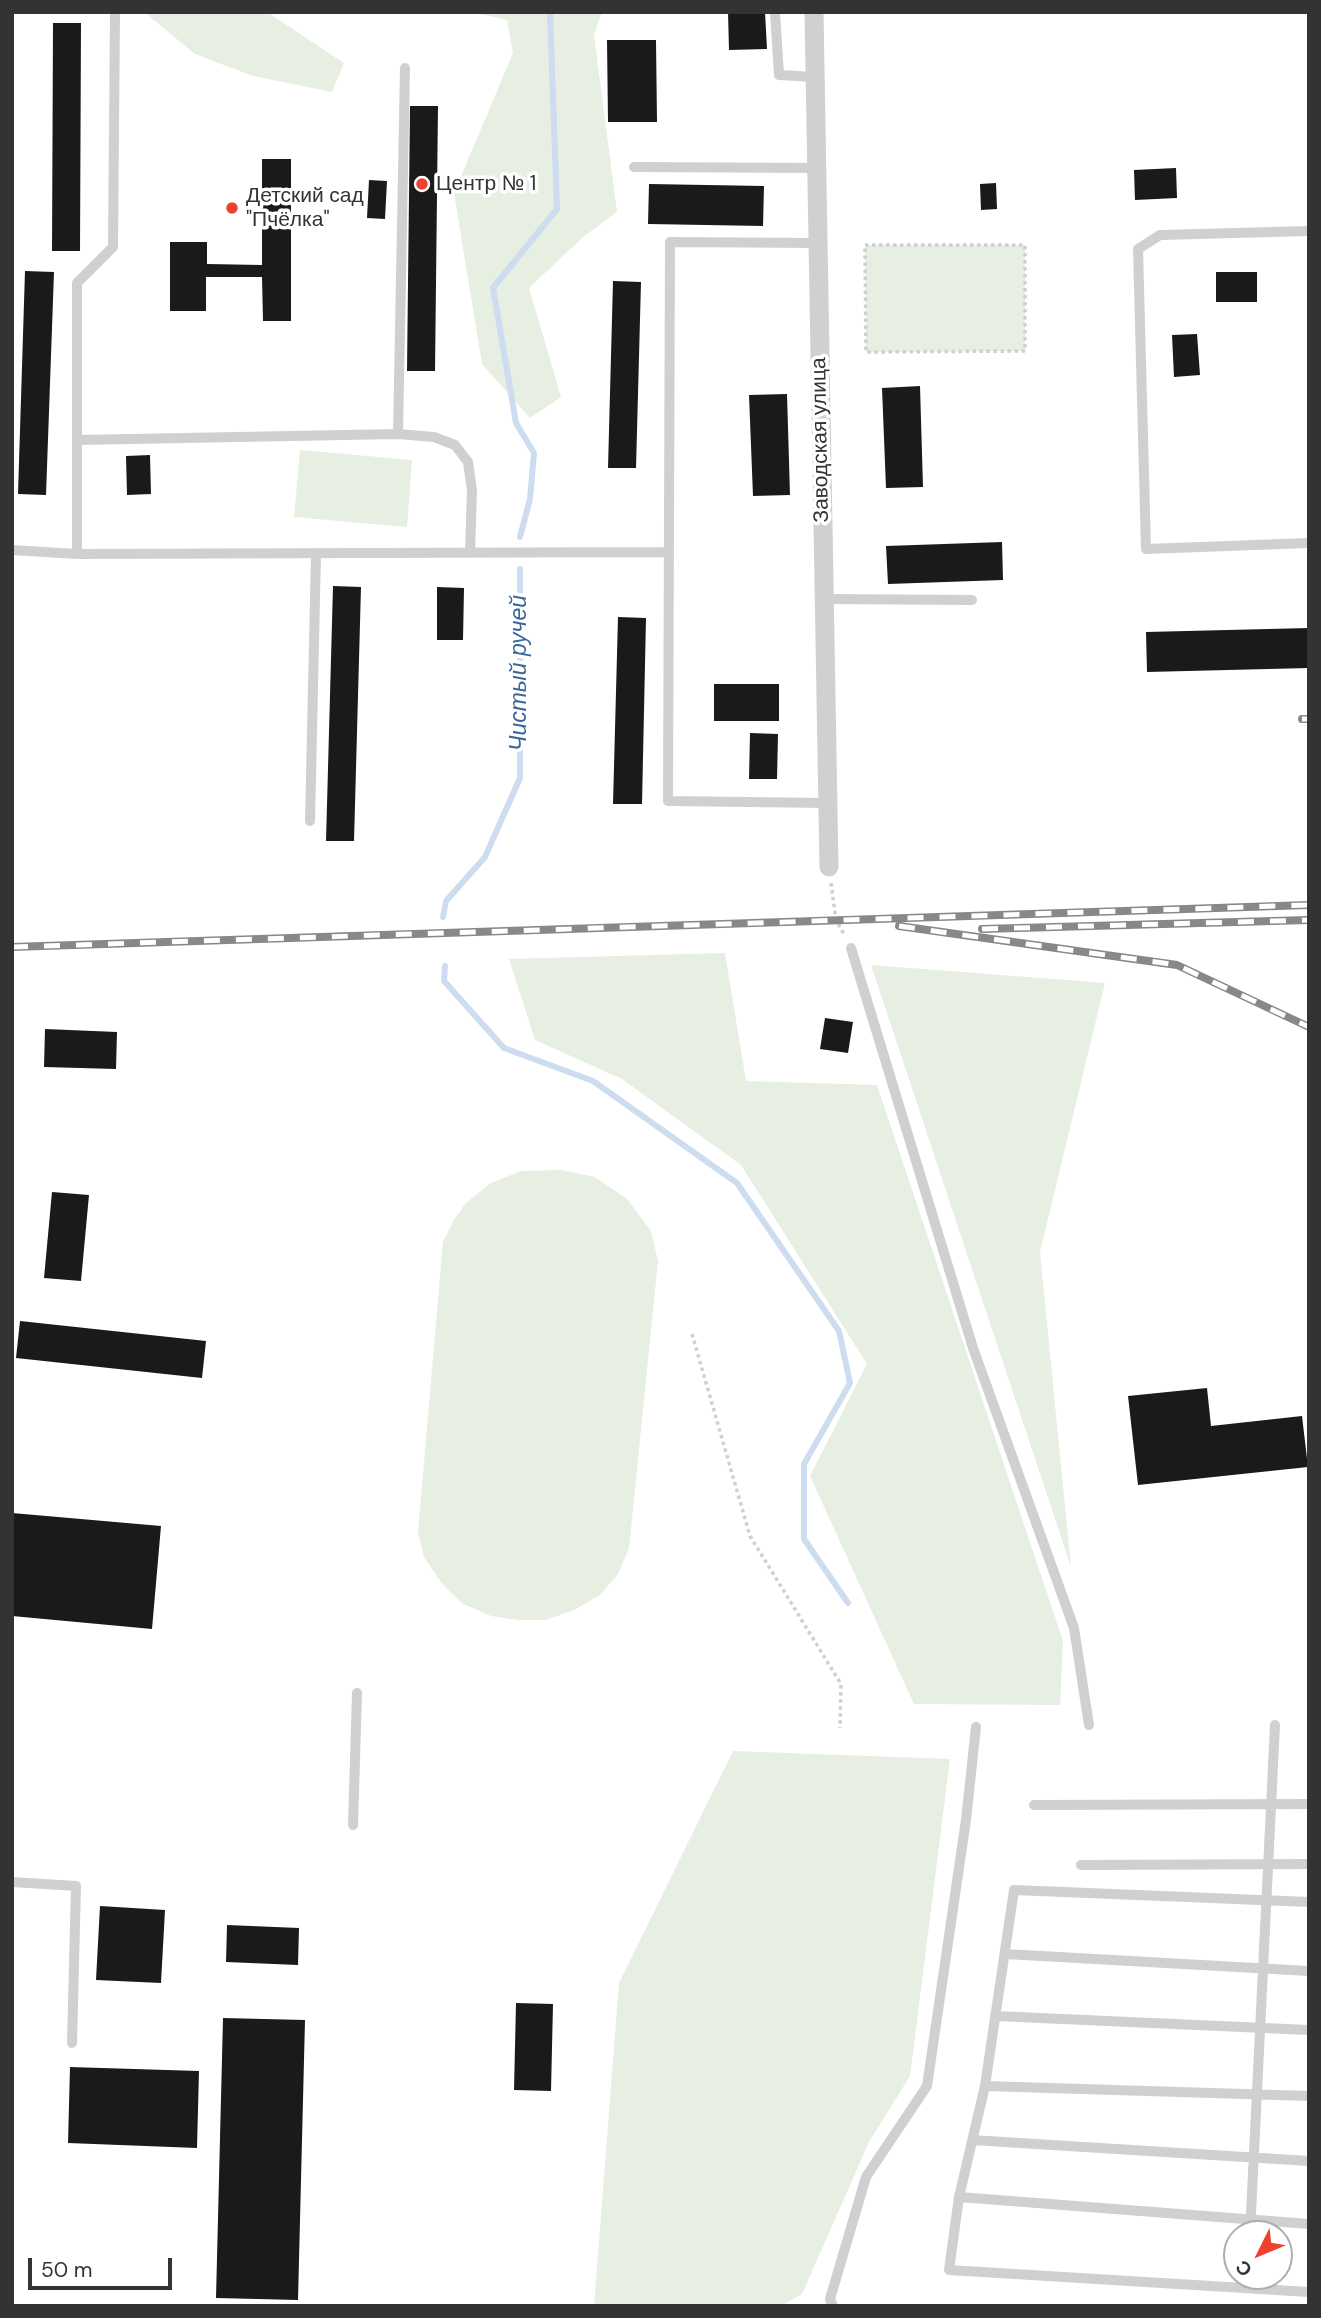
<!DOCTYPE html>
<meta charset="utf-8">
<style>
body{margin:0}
#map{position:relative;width:1321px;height:2318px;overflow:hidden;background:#fff;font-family:"DM Sans",sans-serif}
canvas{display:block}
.frame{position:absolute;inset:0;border:14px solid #333;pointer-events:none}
.north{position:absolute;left:1223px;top:2220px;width:70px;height:70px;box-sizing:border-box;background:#fff;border:2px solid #adadad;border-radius:50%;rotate:227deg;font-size:19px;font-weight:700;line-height:28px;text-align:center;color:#333}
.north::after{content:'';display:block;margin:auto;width:24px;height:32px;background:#ef4130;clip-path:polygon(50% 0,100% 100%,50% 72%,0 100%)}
.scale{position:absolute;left:28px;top:2258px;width:144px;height:32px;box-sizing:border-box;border:4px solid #333;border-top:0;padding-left:9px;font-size:21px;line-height:24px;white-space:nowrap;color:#333;-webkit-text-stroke:5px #fff;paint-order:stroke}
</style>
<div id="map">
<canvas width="1321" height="2318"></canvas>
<div class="frame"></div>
<div class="north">С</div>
<div class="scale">50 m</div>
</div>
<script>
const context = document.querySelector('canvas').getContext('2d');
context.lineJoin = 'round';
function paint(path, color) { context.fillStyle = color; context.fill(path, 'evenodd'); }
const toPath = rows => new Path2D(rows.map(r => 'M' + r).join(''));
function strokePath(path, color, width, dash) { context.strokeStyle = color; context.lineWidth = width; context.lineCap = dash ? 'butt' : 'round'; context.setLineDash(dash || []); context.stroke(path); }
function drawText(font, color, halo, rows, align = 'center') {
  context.font = font + ' "DM Sans",sans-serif'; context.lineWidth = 7; context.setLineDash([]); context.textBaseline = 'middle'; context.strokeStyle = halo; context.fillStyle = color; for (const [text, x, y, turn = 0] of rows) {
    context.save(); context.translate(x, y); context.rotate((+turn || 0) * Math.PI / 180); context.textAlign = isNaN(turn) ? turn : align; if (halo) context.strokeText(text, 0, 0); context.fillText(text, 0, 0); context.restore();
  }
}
const green = toPath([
 [144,12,267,12,344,63,332,92,253,76,195,54],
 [472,12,602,12,594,35,617,212,583,237,529,288,561,397,530,418,482,364,454,193,513,53,507,20],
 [865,245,1025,245,1025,351,866,352],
 [300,450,412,460,407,527,294,517],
 [725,953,746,1081,877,1085,1063,1641,1060,1705,914,1704,810,1476,867,1364,741,1165,622,1079,535,1040,509,959],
 [871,965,1105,983,1040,1252,1071,1567],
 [562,1170,595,1177,627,1199,651,1231,658,1261,629,1548,618,1574,600,1595,574,1610,546,1620,518,1620,491,1616,463,1604,443,1585,424,1557,418,1532,443,1242,453,1221,466,1203,491,1183,521,1171],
 [733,1751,950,1759,910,2076,869,2142,802,2294,781,2306,594,2306,619,1983]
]);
const stream = toPath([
 [520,537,530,499,534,453,516,423,493,288,557,209,550,12],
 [443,917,446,901,485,857,520,778,520,569],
 [445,966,444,981,504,1048,593,1081,737,1183,839,1331,850,1383,804,1464,804,1539,848,1603]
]);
const building = toPath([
 [728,12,765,12,767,49,729,50],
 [53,23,81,23,80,251,52,251],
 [607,40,656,40,657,122,608,122],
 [410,106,438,106,435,371,407,371],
 [262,159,291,159,291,321,263,321,262,277,206,277,206,311,170,311,170,242,207,242,207,264,262,265],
 [1176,168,1177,198,1135,200,1134,170],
 [369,180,387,181,385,219,367,218],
 [996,183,997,209,981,210,980,184],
 [649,184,764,186,763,226,648,224],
 [25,271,54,272,46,495,18,494],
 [1216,272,1257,272,1257,302,1216,302],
 [613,281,641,282,636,468,608,468],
 [1197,334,1200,375,1174,377,1172,335],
 [920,386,923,487,886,488,882,388],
 [787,394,790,495,753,496,749,395],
 [150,455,151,494,127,495,126,456],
 [1002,542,1003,580,888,584,886,546],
 [333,586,361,587,354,841,326,841],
 [437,587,464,588,463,640,437,640],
 [618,617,646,618,642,804,613,804],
 [1309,628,1309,668,1147,672,1146,632],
 [714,684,779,684,779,721,714,721],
 [750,733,778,734,777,779,749,779],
 [825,1018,853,1022,848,1053,820,1049],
 [45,1029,117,1032,116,1069,44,1067],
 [52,1192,89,1195,81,1281,44,1278],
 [20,1321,206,1341,202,1378,16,1358],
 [1207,1388,1211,1426,1302,1416,1308,1467,1138,1485,1128,1396],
 [12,1513,161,1526,152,1629,12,1616],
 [100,1906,165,1910,161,1983,96,1980],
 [227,1925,299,1928,298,1965,226,1962],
 [516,2003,553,2004,551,2091,514,2090],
 [223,2018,305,2020,298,2300,216,2298],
 [70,2067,199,2071,197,2148,68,2143]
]);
const path = toPath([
 [865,245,1025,245,1025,351,866,352,865,245],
 [831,883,836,920,845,936],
 [692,1334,750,1536,841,1684,840,1728]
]);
const service = toPath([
 [775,12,779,75,814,77],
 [634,167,816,168],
 [1309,231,1160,235,1138,249,1146,549,1309,543],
 [817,243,670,242,668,801,827,803],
 [398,434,405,68],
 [77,440,398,434,434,437,455,445,468,462,472,490,470,553],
 [12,550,77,554,668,552],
 [77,554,77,283,113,247,115,12],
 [824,599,972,600],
 [310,821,316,554],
 [851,948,973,1348,1074,1628,1089,1725],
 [1034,1805,1309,1804],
 [353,1825,357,1693],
 [1081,1865,1309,1864],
 [12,1882,76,1886,72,2043],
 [1309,1902,1014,1890,985,2086,959,2197,949,2270,1309,2292],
 [1005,1954,1309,1971],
 [995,2016,1309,2030],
 [985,2086,1309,2096],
 [972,2140,1309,2161],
 [959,2197,1309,2224],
 [1250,2234,1275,1725],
 [833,2306,830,2299,866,2177,927,2086,966,1820,976,1727]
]);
const minor = toPath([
 [814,12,829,867]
]);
const rail = toPath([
 [1302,719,1309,719],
 [899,926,1177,965,1309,1027],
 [982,929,1309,920],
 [12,947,1309,905]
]);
const markers = [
 [422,184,7,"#ef4130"],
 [232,208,7,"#ef4130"]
];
const poiNames = [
 ["Центр № 1",436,184],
 ["Детский сад",246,196],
 ["\"Пчёлка\"",246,220]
];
const streetNames = [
 ["Заводская улица",821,440,-91]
];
const waterNames = [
 ["Чистый ручей",520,673,-90]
];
paint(green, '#e6efe1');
strokePath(stream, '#cddcef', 6);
paint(building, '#1a1a1a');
strokePath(path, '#d0d0d0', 3.5, [3.5, 3.5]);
strokePath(service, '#d0d0d0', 10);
strokePath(minor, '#d0d0d0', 19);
strokePath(rail, '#888', 8);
strokePath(rail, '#fff', 5, [16]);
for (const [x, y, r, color] of markers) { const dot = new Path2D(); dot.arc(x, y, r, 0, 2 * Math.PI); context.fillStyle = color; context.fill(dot); strokePath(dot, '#fff', 2.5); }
drawText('21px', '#333', '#fff', poiNames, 'left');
drawText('21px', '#333', '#fff', streetNames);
drawText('italic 23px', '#3a669b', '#fff', waterNames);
</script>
